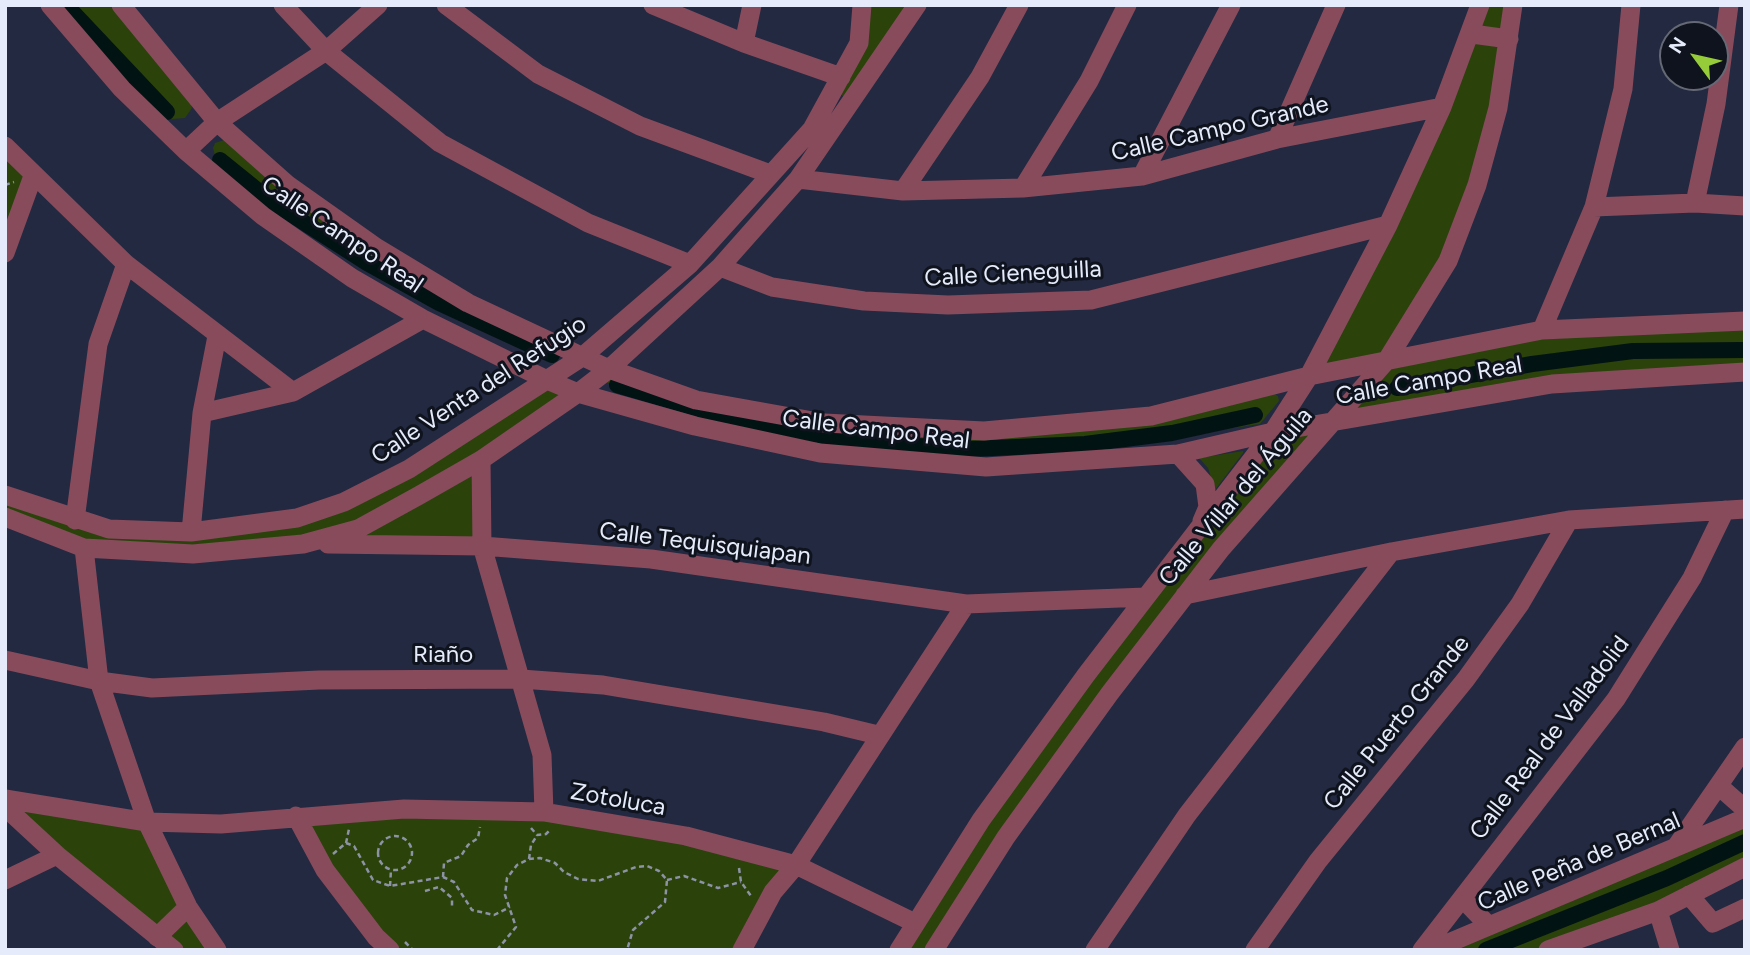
<!DOCTYPE html>
<meta charset="utf-8">
<style>
body{margin:0}
#map{position:relative;width:1750px;height:955px;overflow:hidden;background:#222940;font-family:Figtree,sans-serif}
canvas{display:block}
.frame{position:absolute;inset:0;border:7px solid #e5ebfa;pointer-events:none}
.north{position:absolute;left:1659px;top:21px;width:70px;height:70px;box-sizing:border-box;background:#0f131d;border:2px solid #656975;border-radius:50%;rotate:303deg;font-size:19px;font-weight:700;line-height:28px;text-align:center;color:#e5ebfa}
.north::after{content:'';display:block;margin:auto;width:24px;height:32px;background:#96cc3a;clip-path:polygon(50% 0,100% 100%,50% 72%,0 100%)}
</style>
<div id="map">
<canvas width="1750" height="955"></canvas>
<div class="frame"></div>
<div class="north">N</div>
</div>
<script>
const context = document.querySelector('canvas').getContext('2d');
context.lineJoin = 'round';
function paint(path, color) { context.fillStyle = color; context.fill(path, 'evenodd'); }
const toPath = rows => new Path2D(rows.map(r => 'M' + r).join(''));
function strokePath(path, color, width, dash) { context.strokeStyle = color; context.lineWidth = width; context.lineCap = dash ? 'butt' : 'round'; context.setLineDash(dash || []); context.stroke(path); }
function drawText(font, color, halo, rows, align = 'center') {
  context.font = font + ' Figtree,sans-serif'; context.lineWidth = 6; context.setLineDash([]); context.textBaseline = 'middle'; context.strokeStyle = halo; context.fillStyle = color; for (const [text, x, y, turn = 0] of rows) {
    context.save(); context.translate(x, y); context.rotate((+turn || 0) * Math.PI / 180); context.textAlign = isNaN(turn) ? turn : align; if (halo) context.strokeText(text, 0, 0); context.fillText(text, 0, 0); context.restore();
  }
}
const green = toPath([
 [64,5,113,5,189,95,192,108,185,118,172,119,161,111],
 [869,5,907,5,845,99,841,94],
 [1480,5,1513,5,1477,185,1387,360,1542,330,1745,321,1745,372,1642,376,1329,423,1221,549,934,950,899,950,928,902,1273,432,1329,423,1386,361,1309,376],
 [227,139,314,212,557,352,556,356,548,358,456,315,331,248,271,206,217,162,213,148,215,143],
 [5,154,26,178,5,233],
 [606,378,936,433,1271,392,1278,396,1279,401,1260,424,1072,452,1009,454,886,447,753,424,637,395,606,382],
 [547,380,578,393,481,459,482,546,84,548,5,517,5,495,75,520,191,532,345,502],
 [1243,451,1243,453,1215,490,1208,468,1199,458],
 [5,807,147,822,217,950,174,950],
 [544,812,796,865,742,950,390,950,296,816],
 [1745,818,1745,867,1548,950,1432,950]
]);
const canal = toPath([
 [66,5,167,112],
 [220,160,272,202,367,263,439,303,552,355],
 [617,385,733,419,806,433,880,444,970,449,1085,444,1172,433,1255,415],
 [1397,388,1532,364,1633,351,1745,350],
 [1486,950,1667,878,1745,842]
]);
const path = toPath([
 [5,185,14,182],
 [531,828,537,835,546,834,551,829],
 '378 853a17 17 0 1 1 34 0a17 17 0 1 1-34 0Z',
 [346,843,354,846,373,880,390,886,443,877,454,882,472,910,494,915,510,907],
 [333,854,346,843,349,829],
 [529,859,531,845,536,837],
 [739,868,741,882,751,896],
 [443,877,444,863,461,856,468,845,478,838,480,827],
 [667,880,684,876,718,888,741,882],
 [390,886,391,870],
 [425,891,439,887,452,898,452,906],
 [405,942,413,950],
 [497,950,516,927,505,895,507,878,517,865,529,859,540,858,555,863,564,872,578,879,598,881,636,867,647,866,659,871,667,880,665,902,633,930,627,950]
]);
const minor = toPath([
 [50,5,122,89,186,151,263,216,352,278,423,319,547,380,578,393,695,426,820,453,986,467,1178,454,1273,432,1552,384,1745,372],
 [121,5,217,122,288,185,377,248,468,303,609,369,696,400,824,423,984,431,1151,416,1309,376,1542,330,1745,321],
 [283,5,326,51,440,143,588,223,690,264],
 [446,5,538,74,640,126,770,174],
 [653,5,744,43,841,77],
 [1472,34,1509,39],
 [744,43,752,5],
 [1277,139,1336,5],
 [5,146,126,264,293,392],
 [186,151,217,122,326,51,378,5],
 [1142,176,1231,5],
 [798,179,903,191,1023,188,1142,176,1277,139,1442,107],
 [1023,188,1089,81,1127,5],
 [903,191,980,77,1019,5],
 [1695,203,1716,104,1729,5],
 [1594,207,1695,203,1745,206],
 [5,253,33,176],
 [720,267,772,287,864,301,948,305,1091,300,1388,225],
 [1542,330,1594,207,1623,89,1631,5],
 [202,413,293,392,423,319],
 [1178,454,1205,484,1208,507,1202,521],
 [481,460,482,546,542,755,544,812],
 [5,495,109,529,191,532,297,518,344,502,409,469,582,357,690,264,812,129,859,43,862,5],
 [5,517,84,548,193,554,303,544,358,529,418,496,481,460,578,393,609,369,720,267,798,179,917,5],
 [75,520,98,344,126,264],
 [191,532,202,413,217,336],
 [328,544,482,546,651,559,966,604,1146,597],
 [84,548,99,681,147,822,188,907,217,950],
 [1185,595,1391,552,1569,520,1745,509],
 [5,660,99,681,152,688,319,680,521,679,603,685,824,722,878,735],
 [1720,787,1745,809],
 [5,799,147,822,221,824,404,809,544,812,686,836,796,865,915,923],
 [5,807,57,855,174,950],
 [296,816,325,870,376,937,390,950],
 [1676,847,1745,747],
 [5,880,57,855],
 [1689,895,1713,923,1745,908],
 [1462,898,1489,926],
 [1658,911,1670,950],
 [157,937,188,907],
 [742,950,773,892,796,865,966,604],
 [899,950,981,820,1086,675,1273,432,1309,376,1388,225,1442,107,1480,5],
 [934,950,1006,837,1110,693,1221,549,1387,360,1448,261,1477,185,1498,108,1513,5],
 [1095,950,1187,815,1391,552],
 [1255,950,1318,861,1466,679,1520,604,1569,520],
 [1422,950,1616,699,1692,578,1725,510],
 [1432,950,1745,818],
 [1548,950,1658,911,1745,867]
]);
const streetNames = [
 ["Calle Campo Grande",1220,129,-13],
 ["Calle Campo Real",342,235,34],
 ["Calle Cieneguilla",1013,274,-3],
 ["Calle Campo Real",1429,381,-10],
 ["Calle Venta del Refugio",479,390,-33],
 ["Calle Campo Real",876,430,7],
 ["Calle Villar del Águila",1236,497,-50],
 ["Calle Tequisquiapan",705,544,7],
 ["Riaño",443,655],
 ["Calle Puerto Grande",1397,723,-51],
 ["Calle Real de Valladolid",1550,738,-53],
 ["Zotoluca",618,800,10],
 ["Calle Peña de Bernal",1579,862,-23]
];
paint(green, '#2b420b');
strokePath(canal, '#021313', 16);
strokePath(path, '#8c93a5', 2.5, [5, 3.5]);
strokePath(minor, '#874b5c', 19);
drawText('24px', '#e5ebfa', '#0f131d', streetNames);
</script>
